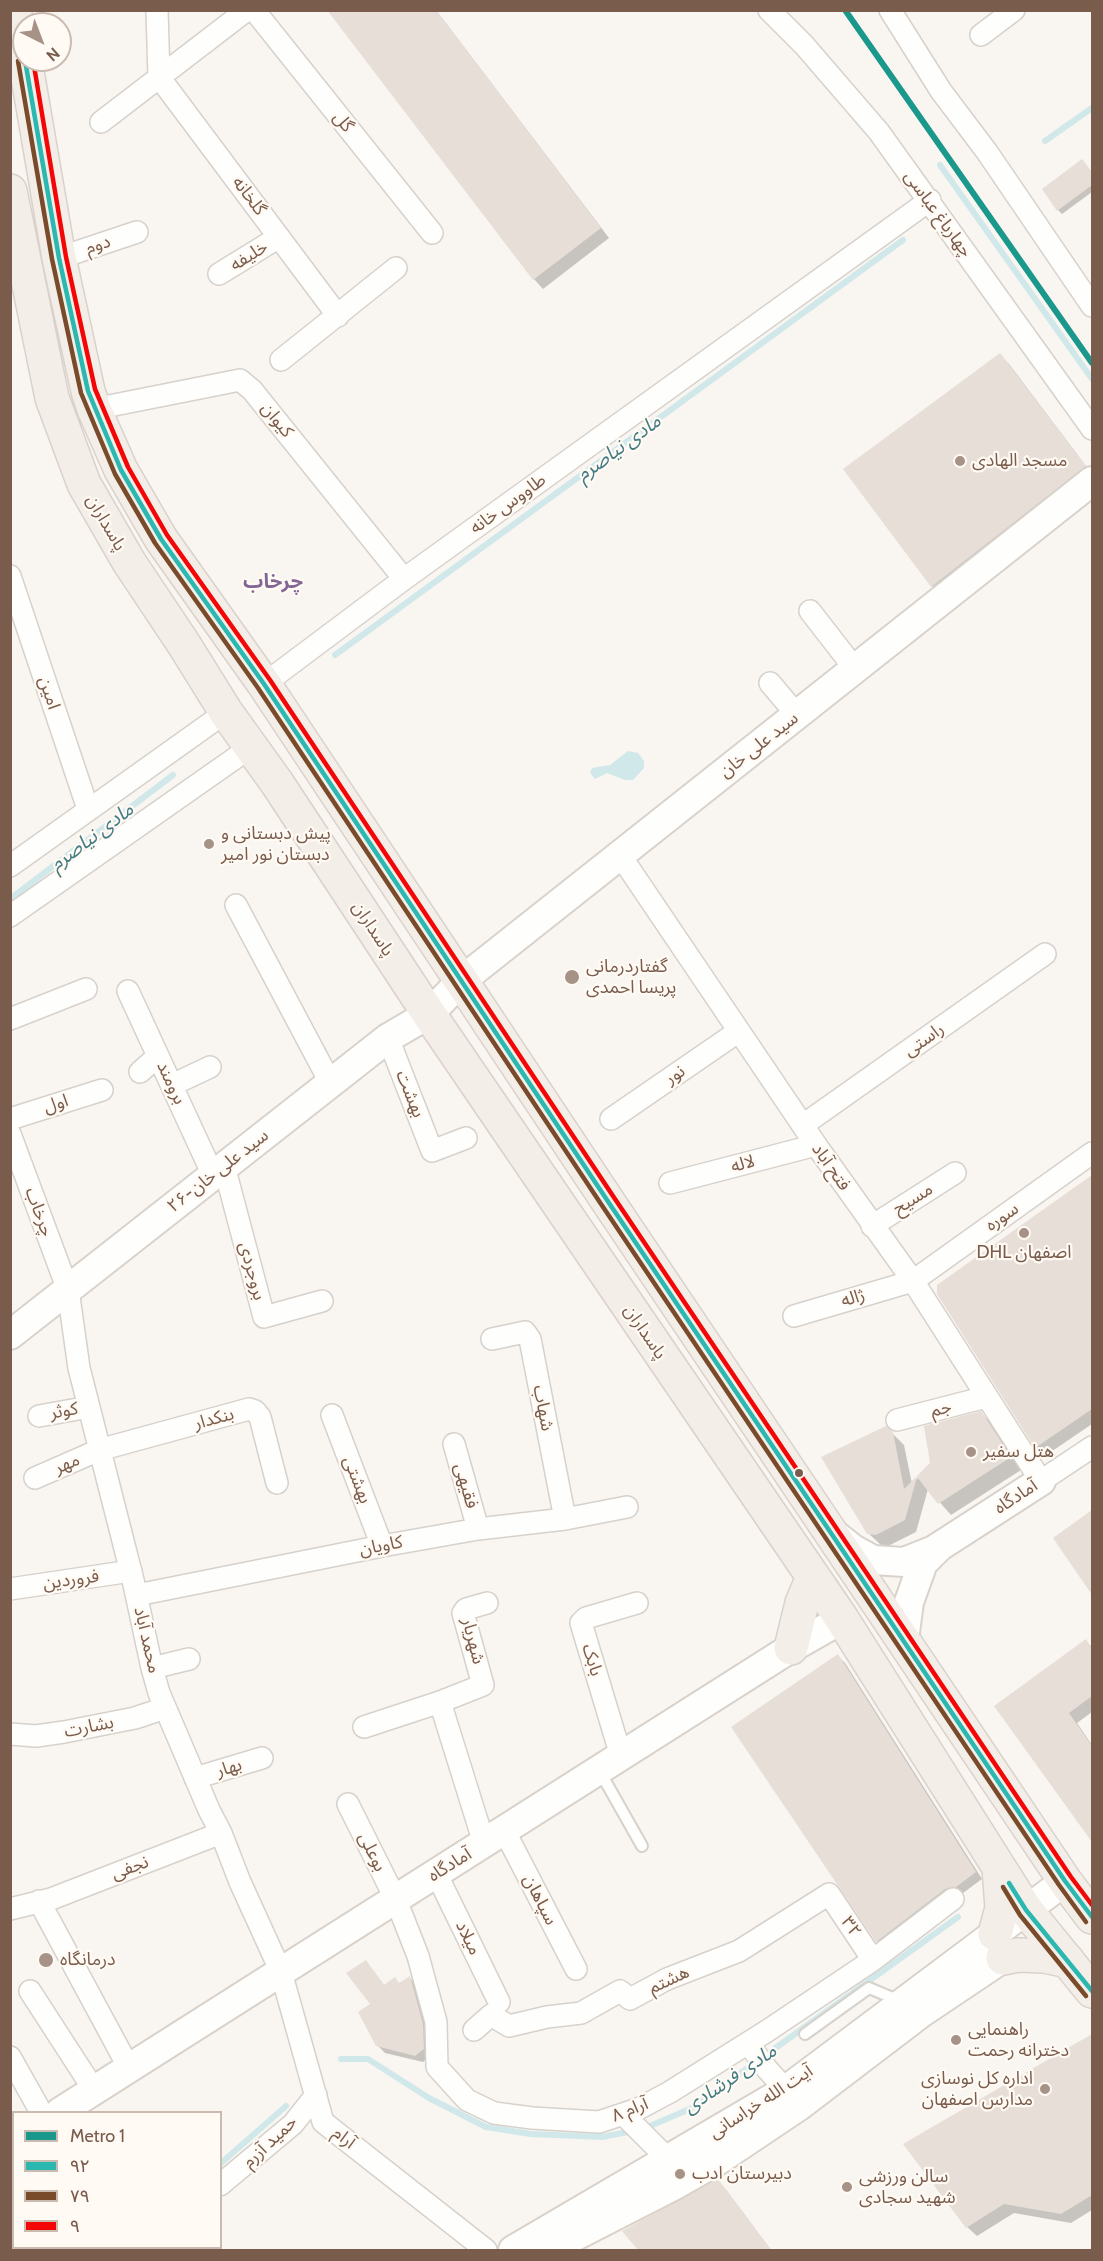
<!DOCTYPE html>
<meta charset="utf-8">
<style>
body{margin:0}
#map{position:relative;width:1103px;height:2261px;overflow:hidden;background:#f9f5f0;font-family:Cabin,sans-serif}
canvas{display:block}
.frame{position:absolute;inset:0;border:12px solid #7a5c4d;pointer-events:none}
.legend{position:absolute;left:12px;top:2111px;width:210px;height:138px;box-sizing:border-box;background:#fffaf3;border:2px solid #cabbb1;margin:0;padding:8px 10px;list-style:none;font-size:18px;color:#7a5c4d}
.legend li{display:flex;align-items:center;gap:12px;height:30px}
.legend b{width:30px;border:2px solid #cabbb1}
.north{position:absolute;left:12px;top:12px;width:60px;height:60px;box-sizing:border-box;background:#fffaf3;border:2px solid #cabbb1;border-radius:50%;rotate:138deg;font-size:16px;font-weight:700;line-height:24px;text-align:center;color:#7a5c4d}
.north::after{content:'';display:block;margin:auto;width:21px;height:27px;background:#a69286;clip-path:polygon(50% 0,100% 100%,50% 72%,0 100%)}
</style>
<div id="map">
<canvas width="1103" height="2261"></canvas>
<div class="frame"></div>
<ul class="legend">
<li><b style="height:8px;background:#1a988c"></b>Metro 1</li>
<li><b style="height:8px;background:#2ab8b0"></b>۹۲</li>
<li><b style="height:8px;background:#7a4b2a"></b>۷۹</li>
<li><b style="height:8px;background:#f40606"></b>۹</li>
</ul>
<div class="north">N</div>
</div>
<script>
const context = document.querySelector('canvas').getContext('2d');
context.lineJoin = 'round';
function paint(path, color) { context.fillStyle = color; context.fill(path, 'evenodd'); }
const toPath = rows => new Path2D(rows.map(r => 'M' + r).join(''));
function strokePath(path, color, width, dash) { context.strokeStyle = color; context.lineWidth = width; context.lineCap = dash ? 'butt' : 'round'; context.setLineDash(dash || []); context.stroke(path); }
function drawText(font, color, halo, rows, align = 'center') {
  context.font = font + ' Cabin,"Noto Sans Arabic",sans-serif'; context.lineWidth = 4.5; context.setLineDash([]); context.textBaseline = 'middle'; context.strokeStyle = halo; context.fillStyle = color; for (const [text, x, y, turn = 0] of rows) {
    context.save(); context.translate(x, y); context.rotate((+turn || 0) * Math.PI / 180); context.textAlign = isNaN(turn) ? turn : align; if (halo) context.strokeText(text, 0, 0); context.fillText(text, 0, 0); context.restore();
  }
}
const water = toPath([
 [628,751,638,753,644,761,644,768,633,780,625,780,607,773,595,779,590,773,592,768,610,765]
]);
const shadow = toPath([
 [436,10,609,238,543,289,534,279],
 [1086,165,1092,173,1092,192,1062,214,1058,210],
 [1000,355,1009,364,1092,474,942,596,932,586,845,469],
 [1092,1177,1092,1424,1045,1456,1036,1447,938,1286],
 [981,1413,993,1425,1021,1470,951,1515,928,1489,916,1532,888,1546,881,1545,868,1533,892,1433,904,1445,912,1484],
 [1092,1512,1092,1593,1055,1538],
 [1086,1641,1090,1646,1092,1644,1092,1712,1077,1723,1092,1745,1092,1838,996,1706],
 [838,1656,845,1663,982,1879,963,1893,953,1895,884,1948,877,1941],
 [366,1962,385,1986,400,1984,410,1978,417,1985,430,2032,430,2056,423,2062,385,2053,377,2045],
 [1092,2036,1092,2210,1071,2223,1014,2213,977,2236,967,2227,905,2145],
 [718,2181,727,2191,771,2250,640,2250,624,2231]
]);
const stream = toPath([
 [1045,141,1092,108],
 [940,165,1092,379],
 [335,655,903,240],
 [10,899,173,775],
 [341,2059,368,2059,429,2098,486,2127,531,2134,602,2137,633,2131],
 [643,2129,692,2108,958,1917],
 [220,2164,286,2106],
 [122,2250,126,2248]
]);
const building = toPath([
 [327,10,436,10,601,228,533,280],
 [1082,159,1092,172,1092,185,1057,211,1042,189],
 [1000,353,1086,466,931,587,843,469],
 [1092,1175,1092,1409,1035,1448,937,1294,937,1285],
 [981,1411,1011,1457,938,1504,917,1477,905,1520,876,1535,867,1534,821,1457,886,1426,893,1432,904,1489,930,1463,924,1426],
 [1092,1510,1092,1595,1053,1538],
 [1086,1639,1092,1649,1092,1696,1069,1713,1092,1746,1092,1842,994,1706],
 [838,1654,976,1872,956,1887,945,1889,876,1942,731,1727],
 [366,1960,384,1985,395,1977,399,1983,410,1976,423,2024,424,2049,415,2056,376,2046,358,2012,370,2004,346,1973],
 [1092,2034,1092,2195,1061,2214,1004,2204,966,2228,903,2144],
 [718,2179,771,2250,638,2250,622,2231]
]);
const lane = toPath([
 [599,1770,642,1846],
 [805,2034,869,1988,900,2001]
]);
const street = toPath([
 [157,10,159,77,338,316],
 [254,10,432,233],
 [769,10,804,45,879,132,1092,429],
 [890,10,941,91,987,152,1092,306],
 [981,35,1014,10],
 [101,122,247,10],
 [59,258,137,232],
 [219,274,279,237],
 [281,360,396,268],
 [94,409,240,380,252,390,404,579],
 [10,576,88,809],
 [810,611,855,669],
 [770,683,797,715],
 [264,684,404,579,930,200],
 [620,855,816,1145,913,1281,1041,1481,1092,1447],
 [10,866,226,712],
 [236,905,330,1082],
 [10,916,251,747],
 [128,991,213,1175],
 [10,1019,86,989],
 [388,1038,432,1151,466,1138],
 [140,1072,158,1056],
 [172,1085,210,1067],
 [10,1119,102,1090],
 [611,1119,739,1031],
 [803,1125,1045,954],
 [10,1134,68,1290,79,1368,133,1580,152,1668,159,1693,209,1810,221,1833,240,1882,281,1972,323,2122,486,2250],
 [224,1166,264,1317,322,1301],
 [670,1183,816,1145],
 [872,1226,955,1173],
 [794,1316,913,1281,1092,1153],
 [492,1339,525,1332,530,1339,565,1519],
 [332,1415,382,1546],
 [39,1416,89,1407],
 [897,1420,986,1397],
 [454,1444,478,1529],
 [35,1478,99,1450,249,1409,255,1411,260,1417,277,1483],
 [10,1589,131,1571],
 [137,1595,382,1546,478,1529,565,1519,627,1507],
 [152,1668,189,1659],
 [440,1702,484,1843],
 [364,1727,440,1702,483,1685,463,1613,466,1609,487,1603],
 [10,1734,36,1736,64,1732,135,1718,165,1708],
 [621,1756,581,1623,586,1618,637,1603],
 [195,1778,262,1758],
 [348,1804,396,1900,418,1956,436,2022,437,2067,467,2100,494,2113,532,2118,599,2122,638,2109,670,2092,767,2031,873,1960,953,1899],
 [504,1830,576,1969],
 [436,1873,499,2002],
 [39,1901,129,2068],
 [10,1909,51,1899,221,1833],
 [30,1991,94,2090],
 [474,2030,491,2015,509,2026,547,2017,581,2013,620,1991,630,1999,667,1979,739,1951,829,1894,873,1960],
 [748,2043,767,2069,786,2090],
 [10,2057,41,2112],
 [623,2114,669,2160],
 [220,2185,293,2124,316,2095],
 [10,2244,15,2250],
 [142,2250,145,2248]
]);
const secondary = toPath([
 [10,1335,388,1038,429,1014,461,981,1092,481],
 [834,1534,853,1549,873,1560,904,1562,934,1550,1041,1481],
 [904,1640,909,1602,923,1563,939,1547],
 [60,2112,791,1648,842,1619],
 [10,2146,14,2144],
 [513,2250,786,2090,1065,1881],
 [548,2250,673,2186,717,2161,799,2106,921,2013,1003,1958]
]);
const primary = toPath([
 [14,10,24,55],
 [25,60,59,258,88,391,94,409,121,470,161,539,264,684,607,1200,1065,1881,1092,1917],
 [10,191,52,398,84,484,129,562,185,646,226,712,277,783,429,1014,842,1619,1026,1910,1092,1991],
 [791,1648,802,1603,813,1577],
 [995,1934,1002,1908,999,1868],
 [1003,1958,1018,1955,1044,1956,1068,1961]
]);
const bus1 = toPath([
 [25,60,59,258,88,391,121,470,161,539,264,684,607,1200,1065,1881,1092,1917],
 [1009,1883,1026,1910,1092,1991]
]);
const bus2 = toPath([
 [18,61,52,259,81,393,115,474,155,543,258,688,601,1204,1059,1885,1086,1922],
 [1003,1887,1020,1915,1086,1996]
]);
const bus3 = toPath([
 [33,60,66,257,95,389,128,467,167,535,270,680,613,1196,1071,1877,1092,1905]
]);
const metro1 = toPath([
 [845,10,1092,363]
]);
const markers = [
 [960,461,6,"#a69286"],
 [209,844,6,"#a69286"],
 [572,977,8,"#a69286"],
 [1024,1233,6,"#a69286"],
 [971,1452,6,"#a69286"],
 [799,1473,5,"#7a5c4d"],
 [46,1960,8,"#a69286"],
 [956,2040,6,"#a69286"],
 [1045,2089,6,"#a69286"],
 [680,2174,6,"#a69286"],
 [847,2187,6,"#a69286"]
];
const streetNames = [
 ["گل",343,122,51],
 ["گلخانه",249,196,53],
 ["چهارباغ عباسی",938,214,54],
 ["دوم",98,245,-19],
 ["خلیفه",249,256,-32],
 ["کیوان",277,420,51],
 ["طاووس خانه",508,504,-36],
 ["پاسداران",106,523,60],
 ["امین",49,693,72],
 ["سید علی خان",759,745,-38],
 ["پاسداران",373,929,57],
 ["راستی",924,1040,-35],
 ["نور",675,1075,-35],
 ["برومند",171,1083,65],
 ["بهشت",410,1094,68],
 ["اول",56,1104,-18],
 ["لاله",743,1164,-15],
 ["فتح آباد",831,1167,55],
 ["۲۶-سید علی خان",218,1171,-38],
 ["مسیح",913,1199,-32],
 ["چرخاب",39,1212,70],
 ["سوره",1002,1217,-35],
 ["بروجردی",252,1271,75],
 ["ژاله",853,1298,-16],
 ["پاسداران",645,1332,56],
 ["شهاب",543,1408,79],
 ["جم",941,1409,-15],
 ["کوثر",64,1411,-10],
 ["بنکدار",214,1419,-15],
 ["مهر",67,1464,-23],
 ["بهشتی",357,1480,69],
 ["فقیهی",466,1486,74],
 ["آمادگاه",1016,1497,-33],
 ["کاویان",381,1546,-11],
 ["فروردین",71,1580,-8],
 ["محمد آباد",147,1640,77],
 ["شهریار",473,1641,76],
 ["بابک",592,1660,73],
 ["بشارت",89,1727,-11],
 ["بهار",229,1768,-17],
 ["بوعلی",372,1852,64],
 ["آمادگاه",450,1865,-32],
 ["نجفی",130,1868,-21],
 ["سپاهان",540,1900,63],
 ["۳۲",851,1927,55],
 ["میلاد",468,1938,64],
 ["هشتم",669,1980,-25],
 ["آیت الله خراسانی",761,2102,-33],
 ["۸ آرام",630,2110,-22],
 ["آرام",344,2138,38],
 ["حمید آزرم",270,2142,-43]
];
const poiNames = [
 ["مسجد الهادی",972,461],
 ["پیش دبستانی و",221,834],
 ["دبستان نور امیر",221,855],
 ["گفتاردرمانی",586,967],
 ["پریسا احمدی",586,988],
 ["DHL اصفهان",1024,1253,"center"],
 ["هتل سفیر",983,1452],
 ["درمانگاه",60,1960],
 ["راهنمایی",968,2030],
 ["دخترانه رحمت",968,2051],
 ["اداره کل نوسازی",1033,2079,"right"],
 ["مدارس اصفهان",1033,2100,"right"],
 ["دبیرستان ادب",692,2174],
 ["سالن ورزشی",859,2177],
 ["شهید سجادی",859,2198]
];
const waterNames = [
 ["مادی نیاصرم",619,448,-36],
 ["مادی نیاصرم",92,837,-37],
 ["مادی فرشادی",730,2079,-34]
];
const neighbourhoodNames = [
 ["چرخاب",273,582]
];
paint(water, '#d0e8ea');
paint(shadow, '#0003');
strokePath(stream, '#d0e8ea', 6);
paint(building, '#e6ded7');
strokePath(lane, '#d7d1cb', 14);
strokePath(street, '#d7d1cb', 24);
strokePath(secondary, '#d9d2cb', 32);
strokePath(primary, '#dad1cc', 36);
strokePath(lane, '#fefefd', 10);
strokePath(street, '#fefefd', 21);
strokePath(secondary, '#fefefd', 28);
strokePath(primary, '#f3eee8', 33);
strokePath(bus1, '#2ab8b0', 4.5);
strokePath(bus2, '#7a4b2a', 4.5);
strokePath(bus3, '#f40606', 4.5);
strokePath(metro1, '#1a988c', 6);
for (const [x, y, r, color] of markers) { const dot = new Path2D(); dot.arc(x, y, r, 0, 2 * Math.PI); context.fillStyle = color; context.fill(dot); strokePath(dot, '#fffaf3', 2); }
drawText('18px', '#7a5c4d', '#fffaf3', streetNames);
drawText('18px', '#7a5c4d', '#fffaf3', poiNames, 'left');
drawText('italic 20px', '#437c86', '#fffaf3', waterNames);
drawText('bold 20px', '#846695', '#fffaf3', neighbourhoodNames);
</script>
